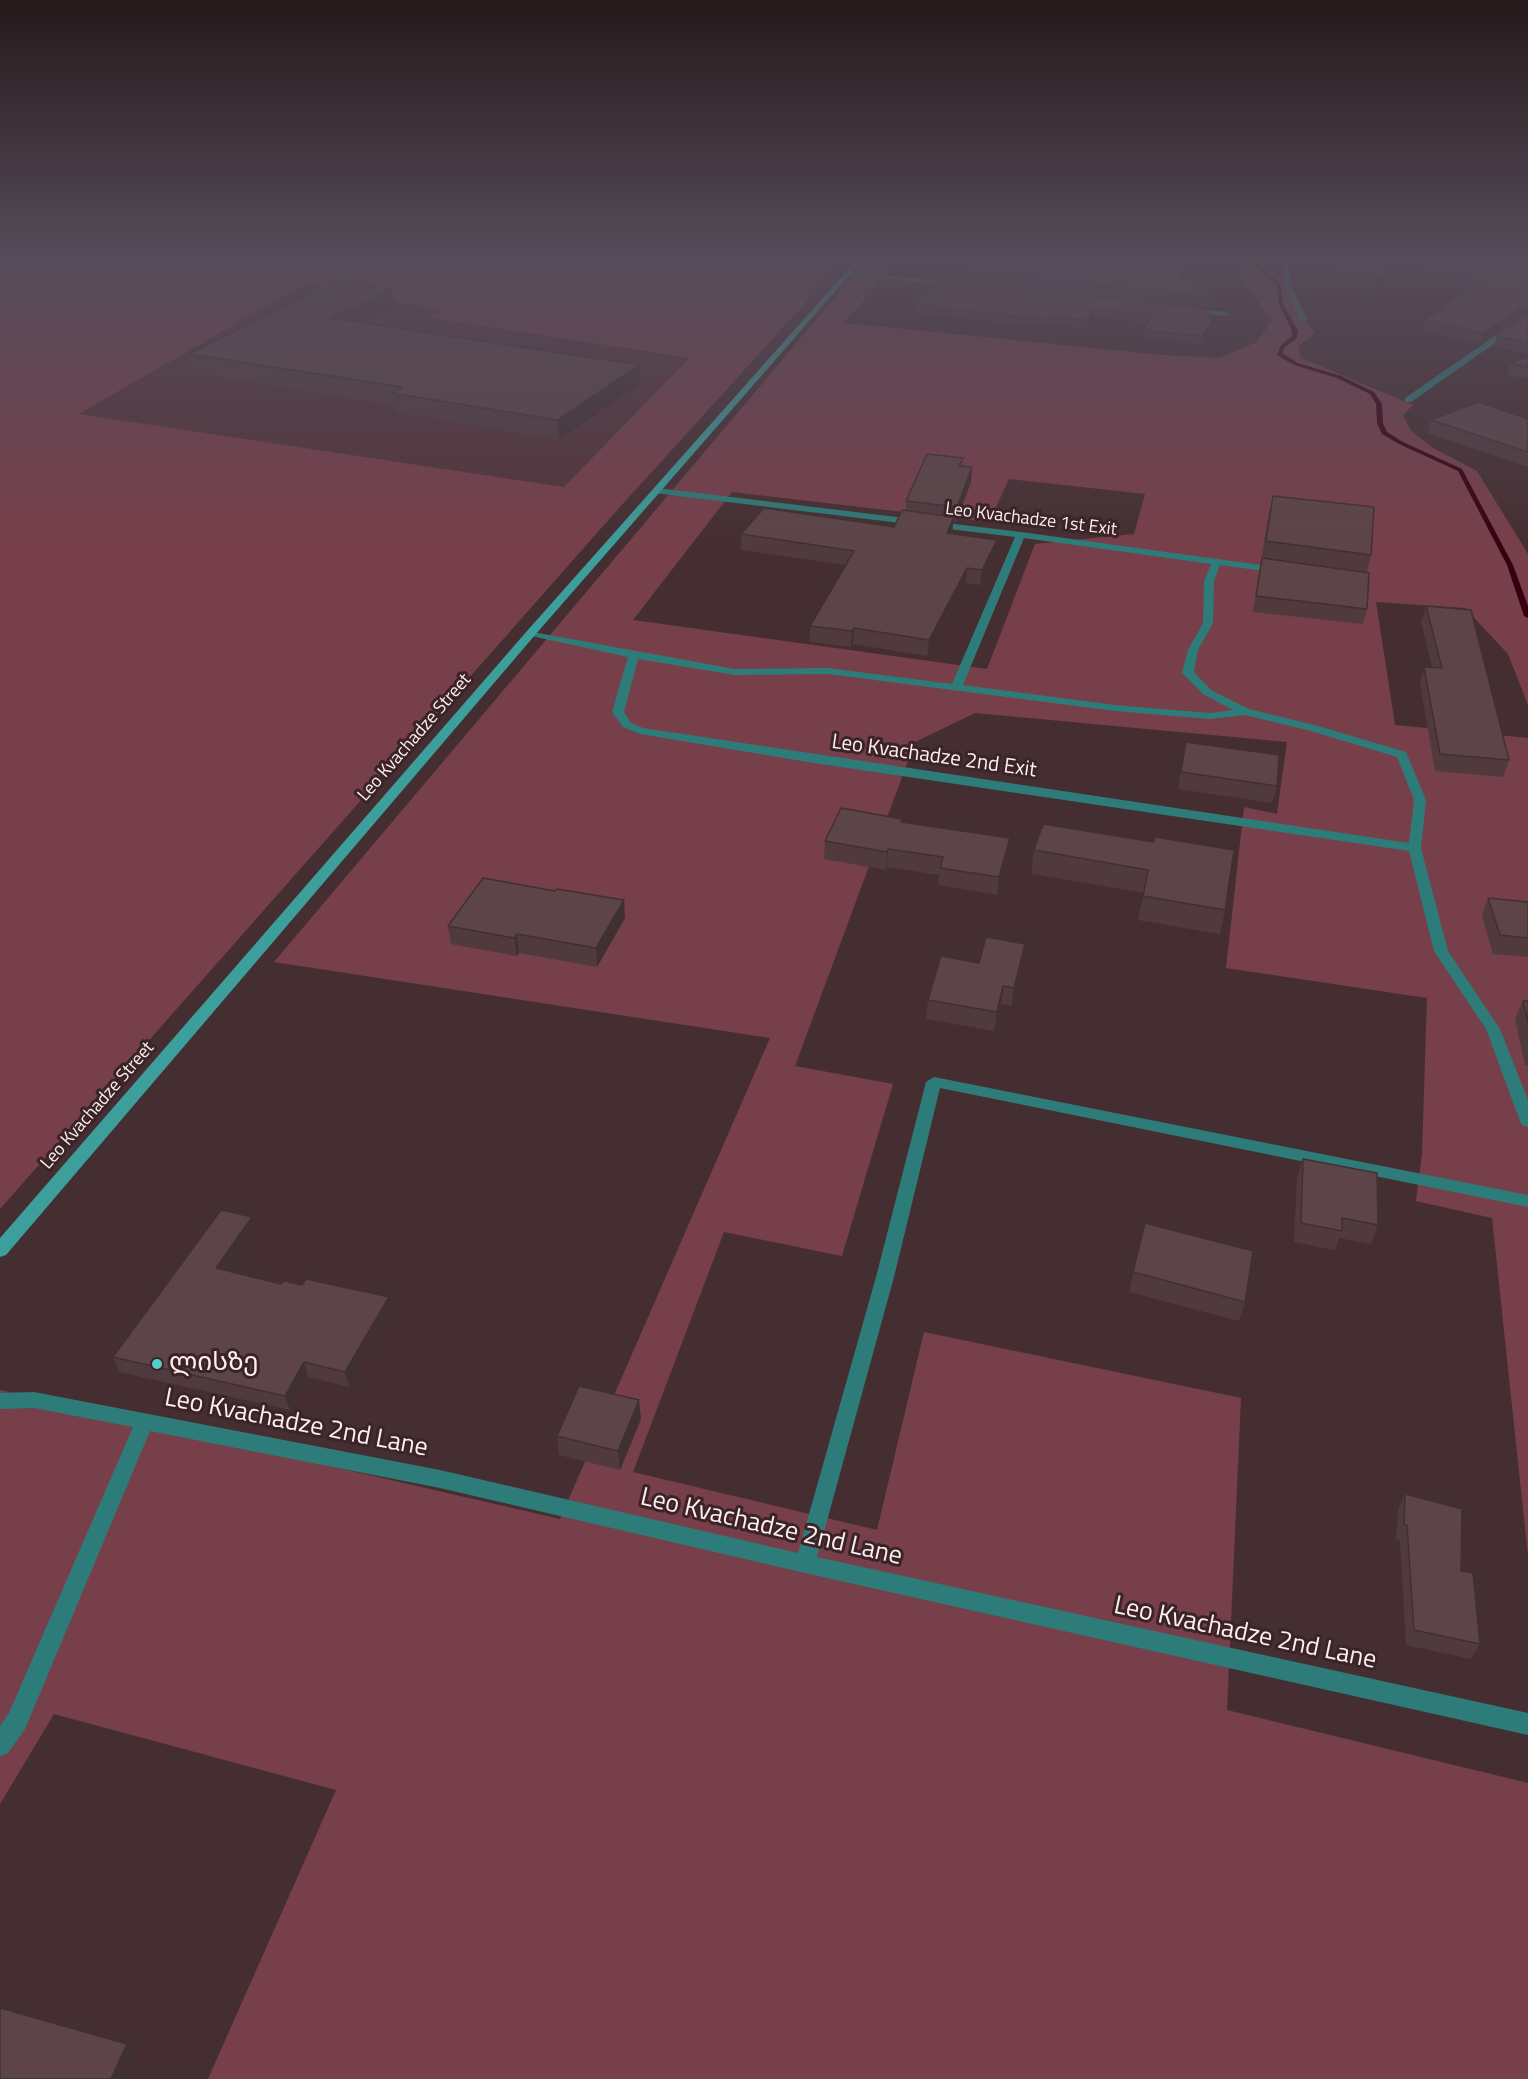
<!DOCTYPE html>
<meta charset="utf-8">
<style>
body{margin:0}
canvas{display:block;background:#452e31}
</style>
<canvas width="1528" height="2079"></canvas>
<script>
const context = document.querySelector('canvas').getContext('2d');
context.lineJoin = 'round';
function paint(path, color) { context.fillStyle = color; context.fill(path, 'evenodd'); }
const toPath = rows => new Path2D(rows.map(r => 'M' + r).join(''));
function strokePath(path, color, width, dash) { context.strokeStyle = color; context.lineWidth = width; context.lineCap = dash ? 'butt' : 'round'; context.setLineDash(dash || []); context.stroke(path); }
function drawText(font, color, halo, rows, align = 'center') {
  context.font = font + ' "Titillium Web","Noto Sans Georgian",sans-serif'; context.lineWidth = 6; context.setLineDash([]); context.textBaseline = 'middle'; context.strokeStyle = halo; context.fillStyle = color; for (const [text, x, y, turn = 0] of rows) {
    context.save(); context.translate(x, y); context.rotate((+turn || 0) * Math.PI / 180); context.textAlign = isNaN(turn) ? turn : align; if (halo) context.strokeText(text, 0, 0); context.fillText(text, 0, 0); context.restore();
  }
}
const built = toPath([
 [305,284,443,310,428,317,690,357,564,487,78,415]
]);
const green = toPath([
 [0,256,848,256,619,508,0,1209],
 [305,284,442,310,427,317,689,358,564,487,79,414],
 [870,256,902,256,844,323,1162,355,1219,358,1257,342,1272,320,1240,278,1229,256,1256,256,1288,284,1303,320,1315,333,1298,347,1301,358,1413,405,1403,415,1411,431,1435,449,1477,471,1528,554,1528,705,1508,654,1465,608,1376,602,1395,725,1528,738,1528,1556,1492,1218,1416,1201,1422,1153,1427,998,1226,968,1244,807,1277,814,1287,742,975,713,915,742,795,1066,893,1084,842,1256,724,1232,633,1472,877,1530,924,1332,1241,1398,1227,1710,1528,1783,1528,2079,208,2079,336,1790,54,1714,0,1804,0,1390,560,1519,770,1038,274,962],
 [1009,479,1145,494,1134,534,1035,544,987,669,633,620,732,492,989,522]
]);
const stream = toPath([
 [1245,256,1249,256,1281,284,1283,304,1298,331,1297,338,1285,347,1282,353,1298,363,1341,376,1374,392,1382,404,1383,423,1387,432,1403,442,1462,469,1513,565,1528,606,1528,618,1524,616,1507,565,1458,471,1399,444,1382,434,1377,423,1376,404,1370,394,1337,378,1294,365,1277,355,1281,345,1292,336,1292,331,1279,304,1277,284,1245,256]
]);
const minor = toPath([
 [1297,256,1304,256,1289,269,1291,284,1307,320,1303,322,1299,320,1285,284,1283,269,1297,256],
 [847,272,956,282,959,284,956,286,849,275,847,272],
 [1192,308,1225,312,1229,314,1225,316,1189,312,1192,308],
 [1525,315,1528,315,1528,320,1411,402,1405,402,1405,398,1525,315],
 [657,488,1021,532,1283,568,1283,572,1279,573,1220,565,1214,581,1213,623,1198,650,1194,672,1211,690,1249,709,1318,726,1406,752,1426,800,1421,848,1448,951,1500,1029,1528,1100,1528,1127,1522,1125,1520,1121,1486,1029,1434,951,1409,851,814,763,640,734,623,727,612,712,628,657,527,635,527,631,735,669,828,668,952,684,1015,537,654,493,652,491,657,488],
 [1024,538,1211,564,1204,581,1203,623,1188,650,1182,673,1203,694,1233,710,1210,713,1115,705,963,685,1024,538],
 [638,659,735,675,828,674,1115,711,1210,719,1245,715,1311,731,1397,757,1414,800,1409,843,643,728,631,723,624,712,638,659],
 [934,1077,1528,1195,1528,1207,940,1088,894,1277,817,1557,1528,1713,1528,1735,805,1573,440,1488,150,1431,25,1729,8,1753,0,1756,0,1726,9,1713,133,1427,34,1408,0,1409,0,1393,34,1392,440,1470,798,1553,876,1277,926,1082,934,1077]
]);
const secondary = toPath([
 [860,256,866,256,535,635,6,1255,0,1257,0,1238,527,631,860,256]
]);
const wall = toPath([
 [963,256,1197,256,1183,279,1209,297,1207,308,948,280,949,270],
 [1267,256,1294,256,1292,257],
 [1304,256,1528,256,1528,313,1524,313,1480,344,1422,331,1424,320,1441,311,1442,306,1468,290,1395,276,1374,289,1319,278,1321,268,1336,260,1305,258],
 [914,305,1209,309,1210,331,1201,344,1143,337,1144,330,1148,323,1093,317,1086,328,1048,324,1046,327,914,313],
 [394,307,361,322,640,384,559,440,395,412,394,405,193,373,189,354],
 [1528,314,1528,354,1494,347,1497,336],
 [1528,357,1528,379,1507,375,1510,363],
 [1528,419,1528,467,1427,433,1431,420],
 [963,458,962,466,972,467,971,482,956,522,953,522,952,534,996,555,980,585,966,583,927,656,853,644,851,647,810,642,810,626,846,565,741,550,741,534,894,527,906,511,906,501],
 [1273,496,1371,555,1367,572,1367,609,1363,624,1253,612,1268,517],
 [1426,606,1509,760,1503,777,1435,771,1420,683,1424,667,1432,667,1421,622],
 [1186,742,1277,786,1272,803,1178,789],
 [902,819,902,823,1008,856,997,895,938,885,939,875,887,867,886,870,824,859,825,841],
 [1154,842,1225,910,1220,934,1138,920,1144,893,1031,874,1034,850],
 [555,891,624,900,625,918,597,967,519,953,517,956,451,944,448,926],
 [1488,898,1528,902,1528,957,1493,954,1482,916],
 [1025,944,1022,962,1011,1006,1001,1004,994,1031,926,1019,928,1000,979,963],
 [1523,1001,1528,1001,1528,1066,1525,1065,1515,1019],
 [1303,1159,1378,1225,1371,1244,1339,1238,1335,1250,1294,1242,1297,1178],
 [252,1217,256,1232,229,1271,392,1312,349,1387,308,1377,290,1410,119,1372,113,1357],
 [1145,1223,1245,1302,1239,1321,1129,1292],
 [641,1419,620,1470,559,1455,557,1436],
 [1405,1494,1461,1571,1480,1644,1471,1659,1406,1645,1400,1541,1396,1540,1398,1510]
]);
const shadedWall = toPath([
 [1193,256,1197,256,1177,289,1179,279],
 [1398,266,1395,276,1374,289,1376,279],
 [392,289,394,307,333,336,330,318],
 [1527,303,1528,303,1528,313,1524,313,1480,344,1483,333],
 [1094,309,1093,317,1086,328,1087,320],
 [1211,323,1210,331,1201,344,1202,336],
 [639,365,640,384,559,440,557,420],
 [972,467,971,482,956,522,957,507],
 [954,517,952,532,946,548,947,533],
 [997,540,996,555,980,585,982,570],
 [967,568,966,583,927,656,929,640],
 [854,628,853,644,851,647,852,631],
 [1010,838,1008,856,997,895,999,877],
 [888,849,887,867,886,870,887,852],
 [624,900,625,918,597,967,596,948],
 [517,934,519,953,517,956,514,938],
 [1025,944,1022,962,1011,1006,1014,988],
 [1003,986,1001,1004,994,1031,997,1012],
 [252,1217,256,1232,221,1283,216,1268],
 [389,1297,392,1312,349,1387,345,1372],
 [304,1362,308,1377,290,1410,285,1396],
 [639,1400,641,1419,620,1470,618,1451],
 [127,2044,138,2058,129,2079,111,2079]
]);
const building = toPath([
 [963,256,1193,256,1179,279,1206,280,1209,297,949,270,963,256],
 [1344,256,1528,256,1528,303,1483,333,1424,320,1447,307,1442,306,1481,282,1398,266,1376,279,1321,268,1344,256],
 [941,279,1209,309,1211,323,1202,336,1144,330,1151,315,1094,309,1087,320,1049,317,1047,319,914,305,941,279],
 [340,281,392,289,330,318,639,365,557,420,392,393,402,387,189,354,340,281],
 [1528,314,1528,343,1497,336,1528,314],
 [1528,357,1528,367,1510,363,1528,357],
 [1478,402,1528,419,1528,452,1431,420,1478,402],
 [927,454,963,458,959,466,972,467,957,507,906,501,927,454],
 [1273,496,1374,507,1371,555,1266,541,1273,496],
 [764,508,894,527,902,510,954,517,947,533,997,540,982,570,967,568,929,640,854,628,852,631,810,626,854,551,741,534,764,508],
 [1262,558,1369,573,1367,609,1256,596,1262,558],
 [1426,606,1471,610,1509,760,1440,754,1424,667,1442,668,1426,606],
 [1186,742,1279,755,1277,786,1181,772,1186,742],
 [841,808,902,819,901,822,1010,838,999,877,940,868,943,857,888,849,887,852,825,841,841,808],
 [1043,824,1154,842,1155,837,1234,850,1225,910,1143,896,1148,870,1034,850,1043,824],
 [483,878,555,891,557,889,624,900,596,948,517,934,514,938,448,926,483,878],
 [1488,898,1528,902,1528,938,1500,935,1488,898],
 [986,937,1025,944,1014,988,1003,986,997,1012,928,1000,941,956,979,963,986,937],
 [1523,1001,1528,1001,1528,1023,1523,1001],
 [1303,1159,1377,1173,1378,1225,1342,1218,1342,1231,1301,1223,1303,1159],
 [221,1210,252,1217,216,1268,281,1284,284,1281,302,1285,306,1279,389,1297,345,1372,304,1362,285,1396,113,1357,221,1210],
 [1145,1223,1253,1251,1245,1302,1133,1272,1145,1223],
 [579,1386,639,1400,618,1451,557,1436,579,1386],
 [1405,1494,1462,1509,1461,1571,1473,1573,1480,1644,1414,1630,1407,1525,1404,1524,1405,1494],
 [0,2008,127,2044,111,2079,0,2079,0,2008]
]);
const markers = [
 [157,1364,6,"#53cdc9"]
];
const farStreetnames = [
 ["Leo Kvachadze 1st Exit",1031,520,7],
 ["Leo Kvachadze Street",415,738,-49],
 ["Leo Kvachadze Street",98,1106,-49]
];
const streetNames = [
 ["Leo Kvachadze 2nd Exit",934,757,8]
];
const nearPoinames = [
 ["ლისზე",169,1364]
];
const nearStreetnames = [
 ["Leo Kvachadze 2nd Lane",296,1424,11],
 ["Leo Kvachadze 2nd Lane",771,1528,13],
 ["Leo Kvachadze 2nd Lane",1245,1634,12]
];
paint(built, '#523339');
paint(green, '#773f4a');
paint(stream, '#360011');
paint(minor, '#2e7c79');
paint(secondary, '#3c9f9c');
paint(wall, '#503a3e');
paint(shadedWall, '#413032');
paint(building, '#5d4448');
strokePath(building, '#413032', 1.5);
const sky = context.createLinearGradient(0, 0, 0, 547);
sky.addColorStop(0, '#26191b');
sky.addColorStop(0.47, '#564c5a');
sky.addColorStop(1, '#564c5a00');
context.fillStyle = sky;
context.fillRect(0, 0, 1528, 547);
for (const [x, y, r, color] of markers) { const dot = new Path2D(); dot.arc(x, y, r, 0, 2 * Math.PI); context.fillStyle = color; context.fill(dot); strokePath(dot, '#3a2428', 2); }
drawText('18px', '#feeef0', '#3a2428', farStreetnames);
drawText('21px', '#feeef0', '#3a2428', streetNames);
drawText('26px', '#feeef0', '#3a2428', nearPoinames, 'left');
drawText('26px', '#feeef0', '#3a2428', nearStreetnames);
</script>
